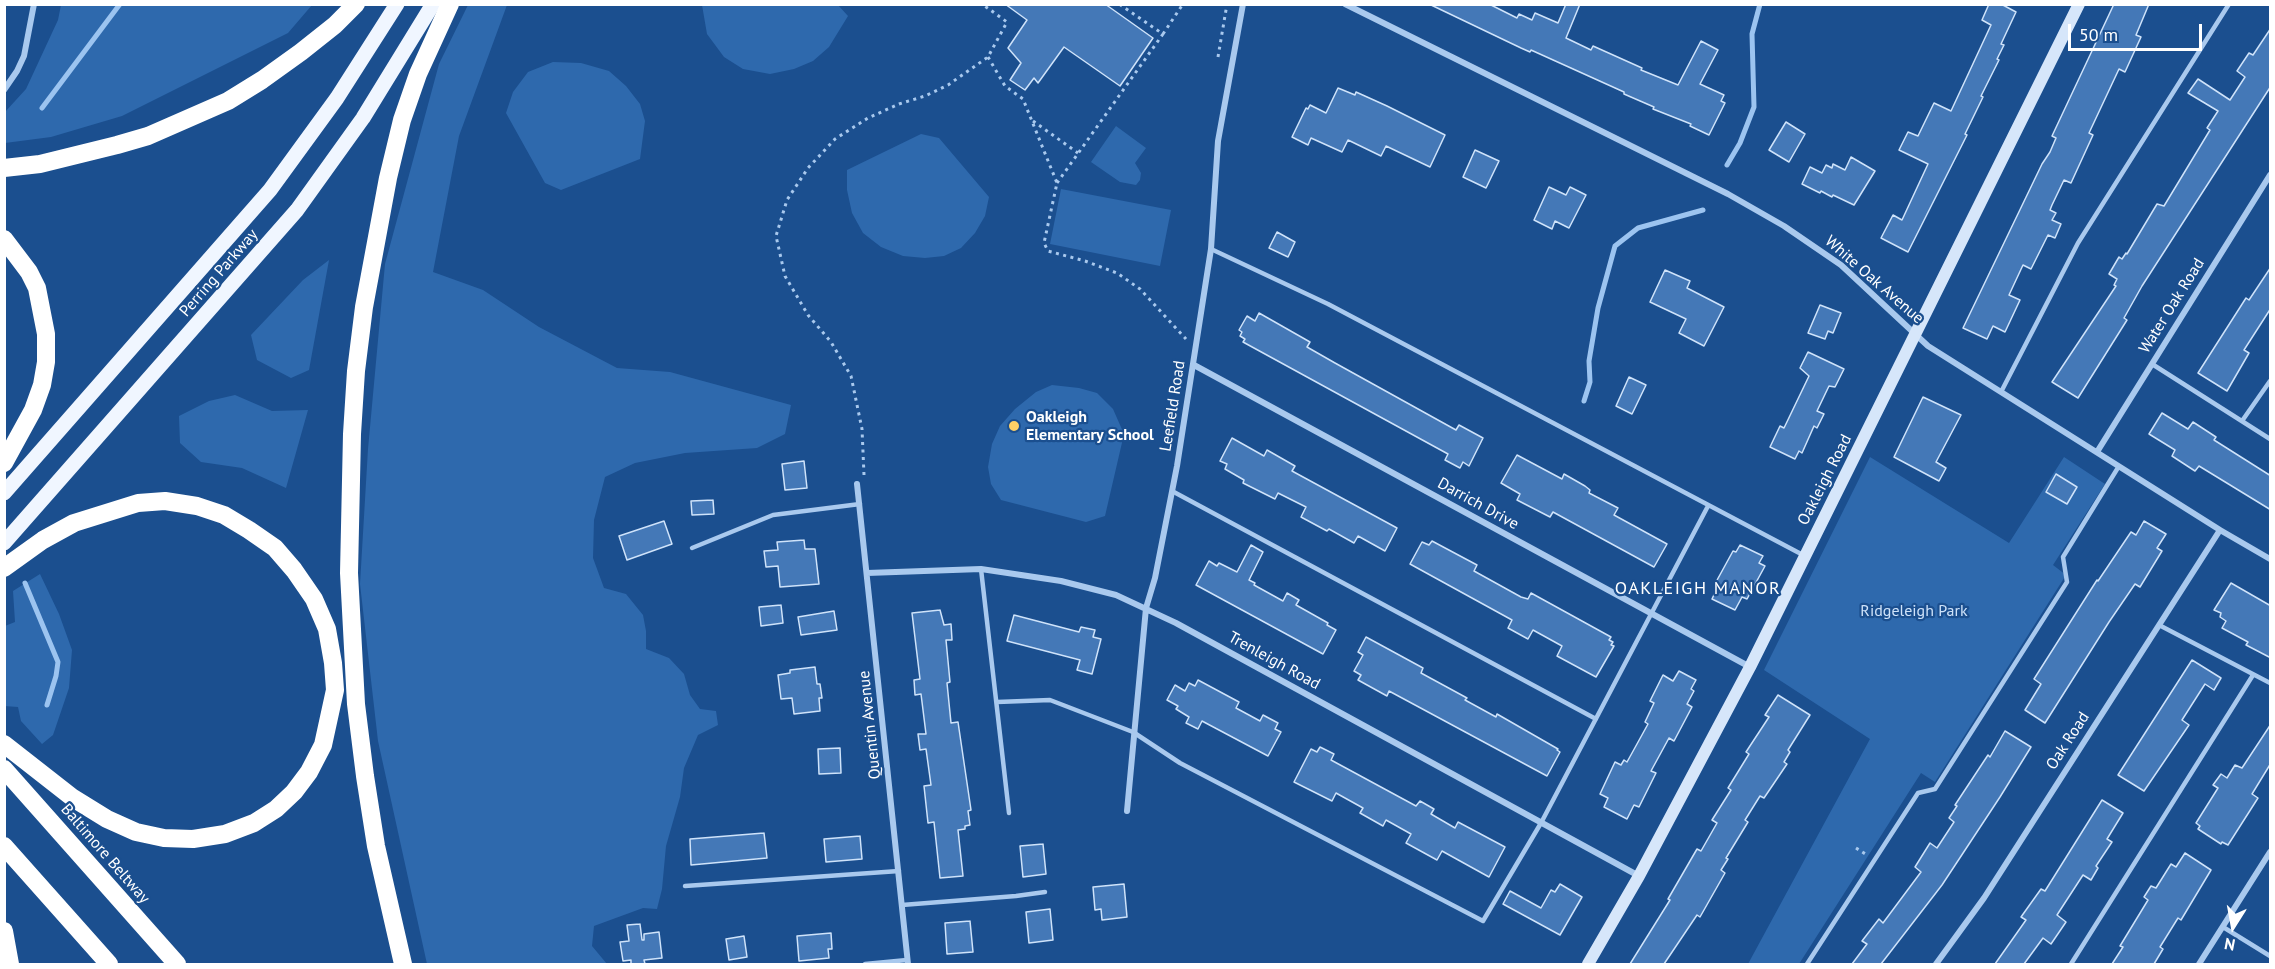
<!DOCTYPE html>
<style>
body{margin:0}
#map{position:relative;width:2275px;height:969px;overflow:hidden;background:#1b4f8f;font-family:"PT Sans",sans-serif}
canvas{display:block}
.frame{position:absolute;inset:0;border:6px solid #fff;pointer-events:none}
.north{position:absolute;left:2203px;top:897px;width:60px;height:60px;-webkit-text-stroke:4px #1b4f8f;paint-order:stroke;rotate:191deg;font-size:16px;font-weight:700;line-height:24px;text-align:center;color:#fff}
.north::after{content:'';display:block;margin:auto;width:21px;height:27px;background:#fff;clip-path:polygon(50% 0,100% 100%,50% 72%,0 100%)}
.scale{position:absolute;left:2068px;top:24px;width:134px;height:27px;box-sizing:border-box;border:3px solid #fff;border-top:0;padding-left:8px;font-size:18px;line-height:21px;white-space:nowrap;color:#fff;-webkit-text-stroke:4px #1b4f8f;paint-order:stroke}
</style>
<div id="map">
<canvas width="2275" height="969"></canvas>
<div class="frame"></div>
<div class="north">N</div>
<div class="scale">50 m</div>
</div>
<script>
const context = document.querySelector('canvas').getContext('2d');
context.lineJoin = 'round';
function paint(path, color) { context.fillStyle = color; context.fill(path, 'evenodd'); }
const toPath = rows => new Path2D(rows.map(r => 'M' + r).join(''));
function strokePath(path, color, width, dash) { context.strokeStyle = color; context.lineWidth = width; context.lineCap = dash ? 'butt' : 'round'; context.setLineDash(dash || []); context.stroke(path); }
function drawText(font, color, halo, rows, align = 'center') {
  context.font = font + ' "PT Sans",sans-serif'; context.lineWidth = 4.5; context.setLineDash([]); context.textBaseline = 'middle'; context.strokeStyle = halo; context.fillStyle = color; for (const [text, x, y, turn = 0] of rows) {
    context.save(); context.translate(x, y); context.rotate((+turn || 0) * Math.PI / 180); context.textAlign = isNaN(turn) ? turn : align; if (halo) context.strokeText(text, 0, 0); context.fillText(text, 0, 0); context.restore();
  }
}
const green = toPath([
 [61,5,61,4,312,5,288,33,122,116,51,137,5,143,5,112,26,89,58,20],
 [468,5,507,5,459,136,433,272,483,290,539,327,617,368,670,372,791,405,785,434,757,448,685,453,635,463,605,477,594,520,593,558,604,588,626,594,643,615,646,631,646,649,669,658,684,674,690,695,700,709,716,711,718,725,698,735,684,768,680,797,666,846,662,889,657,909,643,908,594,926,592,946,607,964,427,964,378,741,360,584,368,449,385,264,439,64],
 [702,5,838,5,848,16,829,47,813,61,794,69,770,74,743,69,724,57,707,34],
 [553,62,581,63,609,71,626,86,640,104,645,121,640,159,561,190,545,183,506,113,513,92,528,72],
 [1116,126,1146,148,1135,163,1141,173,1140,180,1136,185,1120,182,1091,162],
 [921,134,939,138,989,197,985,216,975,233,961,248,944,256,925,258,903,256,881,247,863,233,852,213,847,190,847,170],
 [1061,189,1171,210,1160,266,1050,244],
 [329,260,309,370,291,378,257,360,251,335,303,280],
 [1052,385,1079,388,1097,393,1113,409,1124,434,1105,516,1086,522,1001,500,991,484,988,467,992,444,1000,426,1015,409,1036,392],
 [235,395,272,411,308,410,286,488,242,468,201,462,180,443,179,416,209,401],
 [1870,457,2009,543,2064,457,2105,484,2053,565,2066,575,1935,782,1921,773,1799,964,1748,964,1870,739,1764,670],
 [40,574,59,614,72,650,69,688,53,735,42,744,21,721,18,707,4,706,5,626,15,622,13,591]
]);
const stream = toPath([
 [42,108,120,4],
 [1727,165,1740,143,1754,107,1752,34,1760,4],
 [1584,401,1590,382,1589,361,1598,308,1615,246,1638,228,1703,210],
 [25,583,58,662,56,676,47,705]
]);
const building = toPath([
 [1005,4,1105,4,1153,38,1120,86,1064,47,1038,83,1034,78,1025,90,1010,80,1021,63,1008,48,1027,20,1005,4],
 [1429,4,1489,4,1517,18,1519,14,1532,20,1535,13,1558,23,1566,4,1580,4,1566,38,1591,50,1593,46,1642,68,1641,70,1678,85,1701,41,1718,50,1700,84,1724,95,1721,101,1725,103,1709,135,1690,126,1691,124,1653,109,1654,107,1624,94,1624,92,1531,50,1530,52,1521,48,1429,4],
 [1989,4,2001,4,2016,12,2001,44,2004,45,1997,59,1999,60,1981,96,1983,97,1965,134,1967,135,1908,252,1881,238,1893,215,1902,220,1928,164,1899,150,1908,132,1918,136,1934,103,1951,111,1991,25,1982,20,1989,4],
 [2114,4,2149,4,2136,35,2141,37,2125,72,2119,69,2089,133,2093,135,2071,183,2064,180,2052,205,2050,210,2056,213,2052,220,2061,224,2055,238,2048,235,2031,269,2023,265,2009,295,2020,300,2005,332,1993,326,1987,339,1963,328,2042,164,2050,152,2056,138,2052,136,2114,4],
 [2271,28,2271,86,2142,286,2124,318,2127,320,2078,398,2052,382,2116,286,2114,285,2117,279,2109,274,2119,257,2122,259,2126,253,2127,254,2157,204,2164,206,2210,130,2207,128,2218,111,2188,93,2198,79,2230,100,2245,77,2237,71,2249,53,2253,55,2271,28],
 [1338,88,1355,95,1356,92,1387,106,1445,135,1430,167,1386,146,1381,156,1348,140,1342,152,1311,138,1308,145,1292,137,1306,108,1308,109,1310,105,1326,113,1338,88],
 [1786,122,1805,134,1789,162,1769,150,1786,122],
 [1475,150,1499,161,1486,188,1463,177,1475,150],
 [1851,157,1875,171,1854,205,1833,195,1832,197,1821,191,1820,193,1802,184,1810,167,1822,173,1826,165,1832,168,1833,164,1845,170,1851,157],
 [1549,187,1566,195,1570,187,1586,195,1569,228,1555,221,1552,229,1534,220,1549,187],
 [1277,232,1295,242,1288,257,1269,248,1277,232],
 [2271,267,2271,308,2244,350,2249,353,2227,391,2198,373,2246,298,2249,300,2271,267],
 [1665,270,1690,281,1687,288,1724,307,1704,346,1679,333,1686,319,1650,302,1665,270],
 [1820,305,1841,313,1833,333,1828,331,1825,339,1808,333,1820,305],
 [1259,313,1310,342,1307,347,1335,363,1456,430,1459,425,1483,438,1469,466,1463,462,1460,468,1445,460,1448,454,1243,342,1245,339,1240,336,1242,332,1239,330,1247,316,1255,321,1259,313],
 [1808,352,1844,369,1835,387,1829,386,1817,411,1824,414,1817,428,1814,426,1802,453,1799,451,1795,459,1770,447,1780,426,1784,428,1809,376,1800,368,1808,352],
 [1629,377,1646,385,1632,414,1616,406,1629,377],
 [1923,397,1961,415,1936,462,1946,468,1939,481,1894,457,1923,397],
 [2162,413,2188,429,2193,422,2216,437,2214,440,2271,476,2271,510,2199,466,2195,471,2172,456,2175,450,2149,434,2162,413],
 [1232,438,1264,456,1267,450,1295,466,1292,471,1397,528,1385,551,1358,536,1354,543,1329,529,1327,531,1301,517,1306,507,1278,493,1275,499,1243,483,1244,480,1225,469,1227,464,1220,461,1232,438],
 [1517,455,1562,479,1564,474,1585,486,1590,490,1589,493,1618,508,1614,515,1667,544,1654,567,1553,512,1550,517,1517,500,1520,494,1501,483,1517,455],
 [804,461,807,488,785,490,782,464,804,461],
 [2056,474,2077,487,2067,504,2046,492,2056,474],
 [713,500,714,514,692,515,691,501,713,500],
 [664,521,672,544,627,560,619,536,664,521],
 [2144,521,2166,534,2157,548,2162,551,2140,587,2135,584,2109,622,2045,723,2025,710,2041,684,2034,679,2097,580,2098,581,2131,532,2136,535,2144,521],
 [804,540,805,549,815,549,819,584,780,587,778,566,766,567,764,551,778,550,777,542,804,540],
 [1432,541,1477,565,1474,571,1521,597,1528,599,1531,593,1611,637,1609,640,1613,642,1611,645,1614,646,1596,677,1557,656,1562,646,1533,630,1528,639,1508,628,1512,620,1410,564,1422,542,1429,545,1432,541],
 [1251,545,1263,552,1249,580,1255,583,1254,585,1283,601,1287,593,1299,600,1296,605,1328,623,1327,625,1336,630,1323,654,1196,585,1209,561,1217,566,1219,563,1237,572,1251,545],
 [1740,545,1763,556,1759,563,1765,566,1747,599,1742,597,1735,610,1712,599,1719,584,1716,582,1733,551,1736,552,1740,545],
 [2231,583,2271,606,2271,658,2246,645,2248,642,2222,628,2226,621,2220,617,2221,613,2214,610,2231,583],
 [781,605,783,623,761,626,759,607,781,605],
 [940,610,944,625,951,624,952,640,946,640,950,682,947,683,951,723,958,722,971,810,968,811,970,825,965,826,965,829,958,830,963,876,940,878,934,822,928,823,924,786,931,785,926,749,920,750,918,734,926,734,921,694,915,695,914,680,920,679,912,613,940,610],
 [834,611,837,630,801,635,798,617,834,611],
 [1014,615,1079,632,1081,627,1095,630,1093,637,1101,639,1092,674,1077,670,1080,660,1007,641,1014,615],
 [1366,637,1423,668,1421,673,1467,698,1465,700,1496,717,1497,714,1558,749,1557,750,1560,752,1547,776,1389,691,1387,696,1358,680,1361,675,1354,671,1363,655,1358,652,1366,637],
 [2192,660,2221,678,2214,690,2205,684,2182,720,2189,725,2144,791,2118,775,2192,660],
 [815,667,817,684,820,684,822,698,819,698,820,711,794,714,792,698,781,699,778,675,790,673,790,670,815,667],
 [1679,671,1696,680,1691,689,1694,691,1687,704,1692,707,1674,741,1669,738,1651,771,1656,773,1639,807,1634,805,1627,819,1604,807,1608,798,1600,794,1615,762,1621,765,1624,760,1627,762,1632,753,1648,724,1645,722,1654,703,1650,701,1663,675,1673,681,1679,671],
 [1198,680,1239,702,1236,708,1260,721,1263,715,1278,723,1275,729,1281,732,1268,756,1202,721,1198,729,1186,723,1189,717,1176,709,1178,706,1167,700,1175,685,1185,691,1189,683,1195,686,1198,680],
 [1778,695,1810,715,1788,750,1790,752,1784,762,1787,764,1764,798,1760,796,1745,820,1748,822,1726,858,1728,859,1721,870,1725,873,1700,917,1697,915,1664,964,1630,964,1670,900,1668,899,1697,849,1701,851,1717,823,1712,820,1731,790,1728,788,1749,754,1746,752,1769,717,1765,715,1778,695],
 [2271,724,2271,763,2252,794,2258,798,2228,845,2222,842,2221,844,2198,829,2200,826,2196,823,2218,788,2213,785,2221,774,2227,778,2235,765,2242,768,2271,724],
 [2005,731,2031,747,2000,797,1942,885,1881,964,1852,964,1867,944,1862,941,1879,919,1883,923,1921,872,1915,867,1930,843,1937,848,1954,822,1949,818,1957,806,1955,805,1988,755,1990,757,2005,731],
 [1320,747,1334,754,1331,760,1416,806,1420,801,1434,809,1431,814,1455,828,1458,822,1505,847,1489,877,1442,851,1437,860,1406,843,1411,834,1386,820,1383,826,1360,813,1363,808,1336,793,1332,801,1294,782,1311,749,1317,752,1320,747],
 [840,748,841,773,819,774,818,749,840,748],
 [2102,800,2123,813,2107,839,2112,842,2096,866,2098,868,2091,880,2083,875,2057,915,2066,922,2051,944,2043,938,2024,964,1995,964,2026,920,2021,917,2041,889,2045,891,2102,800],
 [764,833,767,858,691,865,690,839,764,833],
 [860,836,862,859,826,862,824,839,860,836],
 [1043,844,1046,874,1023,877,1020,846,1043,844],
 [2185,853,2211,870,2181,920,2178,918,2160,947,2163,949,2154,964,2112,964,2123,947,2120,946,2148,900,2144,897,2151,886,2156,888,2171,864,2176,867,2185,853],
 [1124,884,1127,917,1102,920,1101,909,1095,910,1093,887,1124,884],
 [1560,884,1582,897,1560,935,1503,904,1510,891,1541,908,1551,890,1555,892,1560,884],
 [1050,909,1053,940,1029,943,1026,912,1050,909],
 [970,921,973,952,947,954,945,923,970,921],
 [640,924,642,940,644,940,644,934,659,932,662,958,644,960,645,964,631,964,631,960,623,961,620,942,629,941,627,925,640,924],
 [831,933,832,949,828,949,829,958,799,961,797,936,831,933],
 [744,936,747,957,729,960,726,939,744,936]
]);
const path = toPath([
 [1163,34,1183,4],
 [988,57,1005,86,1023,99,1057,183,1044,243,1048,251,1085,261,1117,273,1140,289,1186,339],
 [1218,57,1227,4],
 [1033,121,1078,153],
 [1057,183,1163,34,1119,4],
 [864,475,862,429,851,376,831,342,808,315,785,276,776,236,787,200,808,168,835,139,868,118,899,104,925,96,948,85,988,57,1007,22,982,4],
 [1856,848,1867,855]
]);
const lane = toPath([
 [1211,249,1328,304,1803,555],
 [2152,364,2270,439],
 [2001,392,2078,243,2229,4],
 [2242,421,2270,381],
 [1172,491,1596,719],
 [692,548,773,515,860,504],
 [981,569,1009,813],
 [2159,625,2270,683],
 [997,702,1050,700,1133,732,1180,763,1483,921,1541,823,1708,506],
 [685,886,899,871],
 [902,905,1016,896,1045,892],
 [2223,927,2270,956],
 [865,964,907,960],
 [1807,964,1918,793,1935,789,2067,582,2063,557,2119,466],
 [2071,964,2253,675]
]);
const street = toPath([
 [1345,4,1728,194,1784,226,1841,265,1928,346,2220,530,2270,559],
 [4,90,17,71,24,56,34,4],
 [1194,365,1750,667],
 [2097,452,2270,175],
 [857,484,908,964],
 [867,573,981,569,1061,581,1116,595,1176,623,1639,876],
 [1127,811,1146,608,1155,578,1177,466,1211,249,1218,141,1243,4],
 [1936,964,1984,898,2220,530],
 [2199,964,2270,852]
]);
const secondary = toPath([
 [1588,964,1639,876,1750,667,2079,4]
]);
const primary = toPath([
 [4,493,270,190,337,98,397,4],
 [4,543,297,210,363,118,433,4]
]);
const highway = toPath([
 [4,168,40,164,117,145,148,136,228,101,262,80,301,52,335,25,356,4],
 [4,239,29,272,37,288,46,334,46,362,42,385,33,410,4,463],
 [4,568,43,540,74,523,138,503,165,501,197,506,224,515,249,530,275,548,294,570,314,599,327,629,333,663,335,690,323,745,309,772,294,792,276,809,254,823,225,834,193,839,164,838,136,832,107,819,73,798,4,744],
 [4,769,177,964],
 [4,846,109,964],
 [4,931,10,964],
 [403,964,376,846,365,776,356,704,349,573,352,434,356,371,364,307,388,178,402,120,418,74,450,4]
]);
const markers = [
 [1014,426,6,"#ffd166"]
];
const streetNames = [
 ["Perring Parkway",219,273,-49],
 ["White Oak Avenue",1874,280,41],
 ["Water Oak Road",2172,306,-58],
 ["Leefield Road",1173,406,-81],
 ["Oakleigh Road",1825,480,-63],
 ["Darrich Drive",1478,504,29],
 ["Trenleigh Road",1274,661,29],
 ["Quentin Avenue",870,725,-96],
 ["Oak Road",2068,741,-57],
 ["Baltimore Beltway",105,854,49]
];
const poiNames = [
 ["Oakleigh",1026,417],
 ["Elementary School",1026,435]
];
const parkNames = [
 ["Ridgeleigh Park",1914,611]
];
const neighbourhoodNames = [
 ["OAKLEIGH MANOR",1698,589]
];
paint(green, '#2e69ad');
strokePath(stream, '#9cc4f0', 5);
paint(building, '#4478b7');
strokePath(building, '#cfe3fa', 1.5);
strokePath(path, '#a9c9ee', 3, [3, 4.5]);
strokePath(lane, '#a9c9ee', 4.5);
strokePath(street, '#a9c9ee', 6);
strokePath(secondary, '#d6e6fa', 12);
strokePath(primary, '#f0f6ff', 15);
strokePath(highway, '#fff', 18);
for (const [x, y, r, color] of markers) { const dot = new Path2D(); dot.arc(x, y, r, 0, 2 * Math.PI); context.fillStyle = color; context.fill(dot); strokePath(dot, '#1b4f8f', 2); }
drawText('16px', '#fff', '#1b4f8f', streetNames);
drawText('bold 16px', '#fff', '#1b4f8f', poiNames, 'left');
drawText('16px', '#cfe3fa', '#1b4f8f', parkNames);
context.letterSpacing = '1.5px';
drawText('18px', '#fff', '#1b4f8f', neighbourhoodNames);
context.letterSpacing = '0px';
</script>
